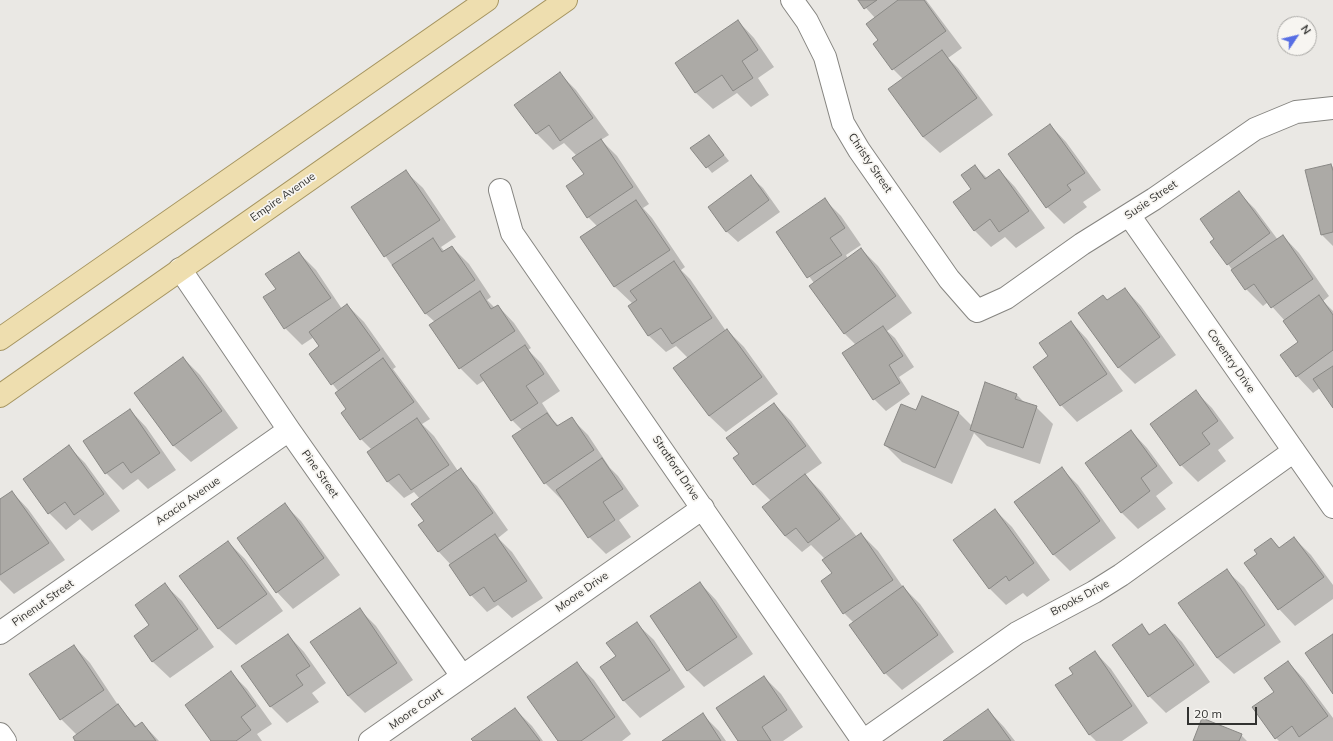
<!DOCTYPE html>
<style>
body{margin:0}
#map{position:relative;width:1333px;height:741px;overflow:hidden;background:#eae8e4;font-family:Mulish,sans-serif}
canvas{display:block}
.north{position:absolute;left:1277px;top:16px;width:40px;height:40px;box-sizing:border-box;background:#f7f5f1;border:1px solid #a8a7a4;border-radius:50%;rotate:55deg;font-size:11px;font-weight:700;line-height:16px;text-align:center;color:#323230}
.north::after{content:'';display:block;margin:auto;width:14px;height:18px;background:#576ee4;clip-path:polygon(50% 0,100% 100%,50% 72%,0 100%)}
.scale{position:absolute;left:1187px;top:707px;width:70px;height:18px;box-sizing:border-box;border:2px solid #323230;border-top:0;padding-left:5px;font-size:12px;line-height:14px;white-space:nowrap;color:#323230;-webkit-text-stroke:3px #f7f5f1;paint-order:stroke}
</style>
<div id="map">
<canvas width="1333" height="741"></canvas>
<div class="north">N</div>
<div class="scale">20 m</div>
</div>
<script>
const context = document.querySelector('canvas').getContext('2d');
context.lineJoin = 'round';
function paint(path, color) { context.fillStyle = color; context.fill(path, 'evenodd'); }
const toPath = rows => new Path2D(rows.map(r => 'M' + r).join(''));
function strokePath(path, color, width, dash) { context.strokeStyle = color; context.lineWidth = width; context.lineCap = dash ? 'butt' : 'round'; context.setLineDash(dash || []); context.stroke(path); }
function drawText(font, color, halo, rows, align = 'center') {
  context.font = font + ' Mulish,sans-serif'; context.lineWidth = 3.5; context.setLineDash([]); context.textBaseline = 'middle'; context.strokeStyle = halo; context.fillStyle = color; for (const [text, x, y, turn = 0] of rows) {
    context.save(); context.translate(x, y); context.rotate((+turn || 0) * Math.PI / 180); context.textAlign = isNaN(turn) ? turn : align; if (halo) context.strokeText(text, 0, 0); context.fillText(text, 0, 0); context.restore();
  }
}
const shadow = toPath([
 [859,0,926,0,962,48,948,58,958,68,993,115,940,153,923,137,903,79,893,69,879,41,875,18],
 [738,21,754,38,774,67,758,78,769,95,751,107,737,93,713,109,696,93,676,63],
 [560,74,576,90,609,135,601,140,617,156,649,204,643,208,652,218,685,267,681,270,690,279,726,331,727,330,744,347,778,394,726,432,709,416,675,368,688,358,676,346,666,352,649,336,629,307,633,304,615,287,582,238,598,227,588,217,567,187,585,175,577,156,564,143,553,150,537,134,516,105],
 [1050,125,1066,142,1101,190,1083,202,1087,207,1064,224,1047,207,1009,155],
 [709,136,729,161,712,173,692,148],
 [1331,165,1333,167,1333,246,1322,235],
 [975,166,988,179,999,170,1015,187,1045,228,1016,248,1005,237,991,247,974,230],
 [406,172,423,188,456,237,441,247,445,252,452,247,469,264,491,297,487,300,495,308,498,306,514,323,531,348,528,350,541,363,560,391,542,403,553,420,559,426,571,418,588,435,610,468,618,476,639,506,619,520,631,537,606,554,589,537,563,499,562,500,545,483,523,431,512,420,485,380,477,385,460,368,435,322,425,313,352,208],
 [751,177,763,188,780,212,738,242,726,231],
 [1238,192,1255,209,1278,240,1283,236,1299,253,1329,296,1323,301,1333,311,1333,407,1320,388,1313,393,1297,376,1300,342,1285,321,1268,302,1263,306,1246,289,1228,264,1216,239],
 [825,200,841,216,861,245,846,255,848,259,861,249,878,266,912,313,887,331,895,338,914,367,899,377,910,394,886,411,874,399,844,353,856,345,844,333,814,283,777,232],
 [299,253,316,270,342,309,347,305,364,322,396,367,393,369,430,419,422,424,434,436,458,471,460,470,477,486,508,530,498,538,512,552,543,598,512,618,498,605,487,612,471,595,451,565,439,552,419,525,425,521,420,499,414,492,404,498,388,482,368,453,372,450,361,439,338,391,310,355,321,347,314,337,302,345,285,328,264,298,277,290],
 [1125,289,1141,306,1176,355,1135,384,1119,368,1079,314,1108,301],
 [1071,322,1087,339,1123,391,1077,422,1061,405],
 [183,358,200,375,238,428,191,462,174,446,136,393],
 [1196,392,1212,408,1234,438,1218,450,1226,461,1198,482,1181,465],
 [1016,394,1025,403,1036,407,1053,424,1040,464,987,446,974,433,952,484,902,462,885,445,916,411,923,397,959,413,972,426],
 [774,404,791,421,822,463,805,475,822,492,857,537,861,534,878,551,903,587,920,604,954,652,902,690,885,673,854,623,844,613,833,574,825,559,811,545,802,552,785,536,763,507,771,501,754,484,740,455],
 [130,410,146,427,176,470,148,489,138,479,123,490,106,473],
 [1131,431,1147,448,1173,483,1156,496,1166,509,1138,529,1121,512],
 [69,447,85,463,120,511,92,531,80,519,66,530,49,513],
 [1062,469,1078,485,1116,538,1070,571,1053,554],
 [12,492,28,509,65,560,14,594,0,580,0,501],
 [285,505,301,521,340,575,293,609,277,592],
 [995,510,1012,527,1050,580,1027,597,1023,593,1006,605,989,588],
 [1294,538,1311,555,1333,585,1333,599,1295,626,1279,609,1245,564,1258,554,1271,539,1280,548],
 [228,542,245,559,283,611,236,645,219,629,181,576],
 [1227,571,1244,587,1281,642,1234,674,1217,658,1180,604],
 [700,583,716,600,753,654,704,687,688,671,651,616],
 [165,585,182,601,214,647,170,678,153,662,135,637,151,625],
 [360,610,376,626,413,680,365,713,348,696,312,642],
 [637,624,654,640,685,687,640,718,624,701,601,667,617,657],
 [1141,625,1151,635,1165,625,1182,642,1210,682,1166,713,1149,696],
 [288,635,304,652,326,683,312,693,319,702,287,723,271,707],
 [74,646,90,663,120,708,137,727,142,723,159,741,77,741,77,735,61,719],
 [1095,652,1111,669,1148,723,1122,741,1096,741,1090,735,1057,686,1074,674],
 [1288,662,1304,679,1333,718,1333,741,1279,741,1276,738,1275,692],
 [577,664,594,680,631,734,622,741,559,741],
 [230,672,247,689,272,724,257,734,262,741,212,741],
 [764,677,781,694,803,727,783,741,739,741],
 [515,709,532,726,543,741,474,741],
 [988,710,1004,727,1015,741,945,741],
 [703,715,719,731,726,741,663,741],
 [1241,735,1247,741,1195,741]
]);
const building = toPath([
 [858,0,877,0,864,9,858,0],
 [898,0,924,0,946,31,892,70,873,44,878,40,866,24,898,0],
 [738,20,758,50,742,61,753,78,733,91,722,75,695,93,675,63,738,20],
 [942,50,977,98,923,137,888,89,942,50],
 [560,72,593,118,560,141,549,125,536,134,514,105,560,72],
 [1050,124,1085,173,1067,185,1071,190,1046,208,1008,154,1050,124],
 [709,135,724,155,706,168,690,148,709,135],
 [601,139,633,187,587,218,566,186,584,174,572,158,601,139],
 [1331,164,1333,171,1333,232,1321,235,1305,170,1331,164],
 [975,165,985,179,999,169,1029,211,999,232,990,219,974,231,953,202,971,189,961,175,975,165],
 [406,170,440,220,384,257,351,207,406,170],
 [751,175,769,200,726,232,708,207,751,175],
 [1239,191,1270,233,1227,265,1210,242,1214,239,1200,219,1239,191],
 [825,198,845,228,830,238,842,255,807,278,776,232,825,198],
 [636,200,670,250,614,287,580,237,636,200],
 [1283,235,1313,279,1271,308,1254,284,1245,290,1231,270,1283,235],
 [433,238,442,252,452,246,475,280,425,314,392,265,433,238],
 [861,248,896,296,844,334,809,286,861,248],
 [299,252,331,298,284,329,263,297,276,289,265,274,299,252],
 [674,261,712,318,672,344,661,328,648,336,628,306,637,300,630,291,674,261],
 [1125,288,1160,337,1118,368,1078,313,1103,295,1107,300,1125,288],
 [480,291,491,309,498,305,515,331,459,369,429,325,480,291],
 [1319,295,1333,315,1333,350,1296,377,1280,355,1298,342,1283,321,1319,295],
 [347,304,380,350,331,385,309,354,319,346,309,332,347,304],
 [1071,321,1107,374,1060,406,1033,367,1048,356,1039,343,1071,321],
 [883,326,903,356,889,365,900,383,873,400,842,353,883,326],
 [727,329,762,377,709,416,673,368,727,329],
 [525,345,544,374,526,386,538,403,511,421,480,375,525,345],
 [183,357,222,411,173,446,134,393,183,357],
 [383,358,414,402,360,440,341,413,346,409,335,393,383,358],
 [1333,366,1333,408,1313,379,1333,366],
 [985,382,1017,394,1015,399,1037,406,1023,448,970,430,985,382],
 [1196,390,1218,421,1202,433,1210,444,1180,466,1150,424,1196,390],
 [922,396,959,412,935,468,884,445,901,404,916,410,922,396],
 [774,403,806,446,753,485,733,458,739,454,726,438,774,403],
 [130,409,160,453,131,473,123,462,105,474,83,441,130,409],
 [547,413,557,426,572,417,594,450,544,484,512,436,547,413],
 [417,418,449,465,411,490,399,474,387,482,367,452,417,418],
 [1131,430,1157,466,1141,478,1150,491,1121,513,1085,463,1131,430],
 [69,445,104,494,74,515,65,502,48,514,23,479,69,445],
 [602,458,623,489,603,502,615,520,588,538,556,490,602,458],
 [1062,467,1100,521,1053,555,1014,502,1062,467],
 [461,468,493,513,438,552,418,525,424,521,411,504,461,468],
 [805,474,840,519,808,543,796,528,785,536,762,507,805,474],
 [12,491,49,543,0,575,0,499,12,491],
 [285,503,324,558,276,593,237,538,285,503],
 [995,509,1034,563,1009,581,1006,576,989,589,953,540,995,509],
 [861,533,893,580,843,614,821,581,832,573,822,560,861,533],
 [495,534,527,581,494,602,484,587,470,596,449,565,495,534],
 [1294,537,1324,577,1278,610,1244,563,1257,554,1254,550,1271,538,1279,548,1294,537],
 [228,541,267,594,218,629,179,576,228,541],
 [1227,569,1265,625,1217,658,1178,603,1227,569],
 [700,582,737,637,687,671,650,616,700,582],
 [165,583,198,629,152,662,134,636,149,625,135,605,165,583],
 [903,586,938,635,884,674,849,625,903,586],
 [360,608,397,663,348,696,310,642,360,608],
 [637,622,670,670,623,701,600,667,616,656,606,643,637,622],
 [1142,624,1149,635,1165,624,1194,665,1148,697,1112,645,1142,624],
 [288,634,310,666,296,675,303,685,270,707,241,666,288,634],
 [1333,634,1333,694,1305,653,1333,634],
 [74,645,104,690,60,720,29,674,74,645],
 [1095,651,1132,706,1089,735,1055,685,1073,674,1069,668,1095,651],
 [1288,661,1328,716,1299,737,1292,726,1275,739,1252,707,1274,692,1264,678,1288,661],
 [577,662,615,717,581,741,558,741,527,697,577,662],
 [231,671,256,706,241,717,251,730,236,741,211,741,185,705,231,671],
 [764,676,787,710,762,727,771,741,738,741,716,708,764,676],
 [118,704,135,727,142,722,156,741,75,741,73,737,118,704],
 [515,708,540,741,473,741,471,739,515,708],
 [988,709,1011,741,943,741,988,709],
 [703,713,721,741,662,741,703,713],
 [1202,718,1242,734,1239,741,1193,741,1202,718]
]);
const minor = toPath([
 [792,0,807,21,825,57,843,123,859,150,949,279,977,311,1006,298,1082,244,1154,199,1255,129,1296,112,1333,108],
 [500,190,512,233,863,741],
 [1129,215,1333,507],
 [180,269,289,430,462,676],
 [0,633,289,430],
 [0,734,5,741],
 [370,741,703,508],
 [863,741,1017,633,1094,592,1121,575,1294,451]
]);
const major = toPath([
 [0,339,487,0],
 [0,396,566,0]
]);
const streetNames = [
 ["Christy Street",870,163,56],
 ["Empire Avenue",283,197,-35],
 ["Susie Street",1151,200,-34],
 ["Coventry Drive",1231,361,55],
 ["Stratford Drive",676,468,56],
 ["Pine Street",320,474,55],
 ["Acacia Avenue",188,501,-35],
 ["Moore Drive",582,592,-35],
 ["Brooks Drive",1080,598,-28],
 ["Pinenut Street",43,603,-35],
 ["Moore Court",416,709,-35]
];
paint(shadow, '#0003');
paint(building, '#acaaa6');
strokePath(building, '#898885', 1);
strokePath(minor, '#868581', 24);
strokePath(major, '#a5945f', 24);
strokePath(minor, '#fff', 22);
strokePath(major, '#eedeaf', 22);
drawText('11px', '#323230', '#f7f5f1', streetNames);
</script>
